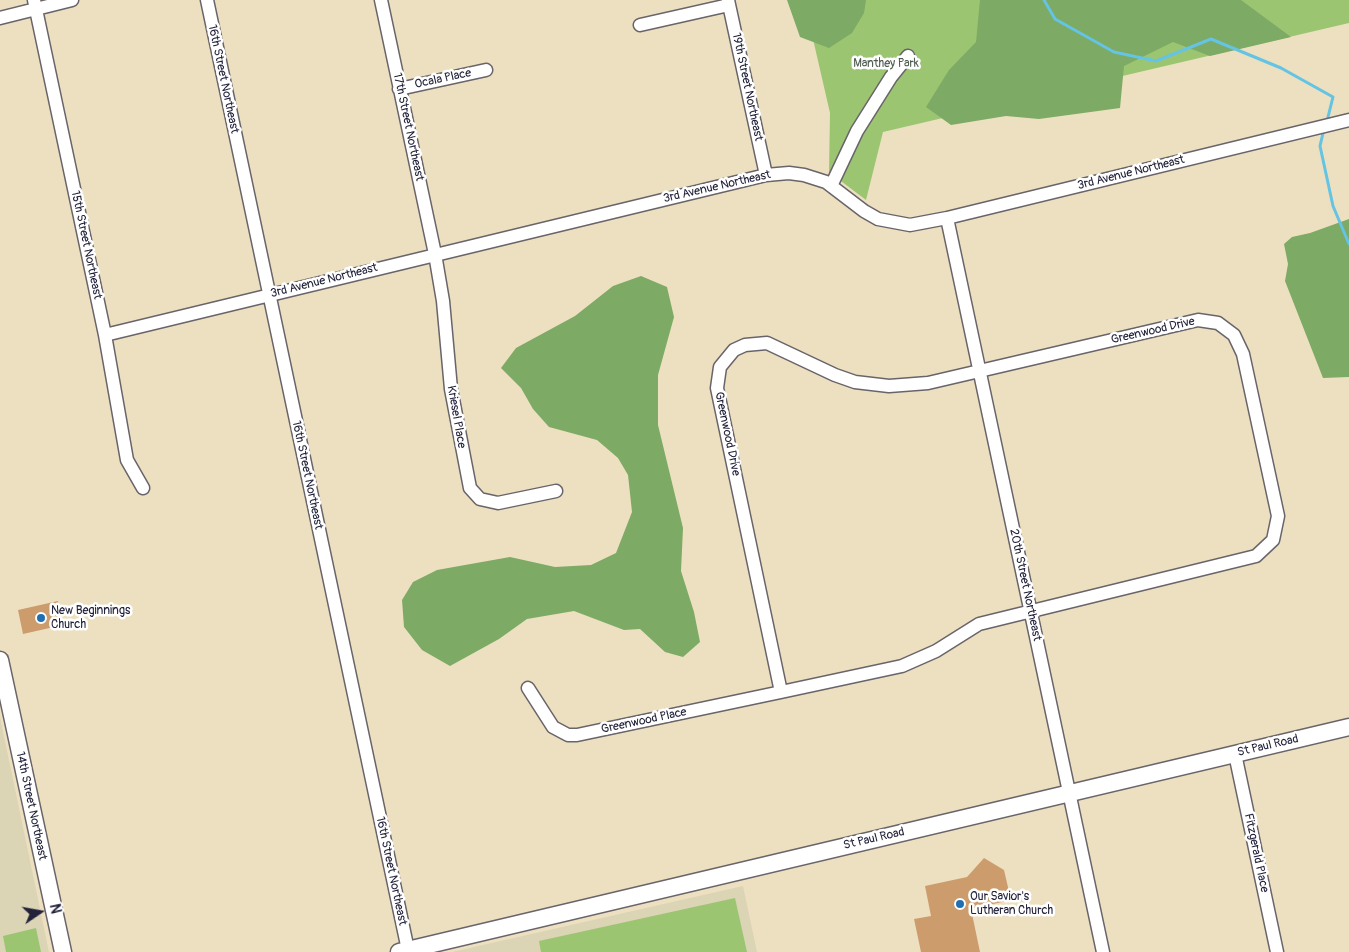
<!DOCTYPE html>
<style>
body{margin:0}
#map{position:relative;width:1349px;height:952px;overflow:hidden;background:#ede0c0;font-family:Pangolin,sans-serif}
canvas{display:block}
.north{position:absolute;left:15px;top:887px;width:50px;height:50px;-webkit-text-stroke:4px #fff;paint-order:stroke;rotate:78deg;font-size:14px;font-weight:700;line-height:20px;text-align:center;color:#22223b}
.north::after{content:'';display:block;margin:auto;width:18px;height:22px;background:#22223b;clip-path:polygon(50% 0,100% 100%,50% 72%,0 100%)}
</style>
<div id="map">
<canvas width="1349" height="952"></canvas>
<div class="north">N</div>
</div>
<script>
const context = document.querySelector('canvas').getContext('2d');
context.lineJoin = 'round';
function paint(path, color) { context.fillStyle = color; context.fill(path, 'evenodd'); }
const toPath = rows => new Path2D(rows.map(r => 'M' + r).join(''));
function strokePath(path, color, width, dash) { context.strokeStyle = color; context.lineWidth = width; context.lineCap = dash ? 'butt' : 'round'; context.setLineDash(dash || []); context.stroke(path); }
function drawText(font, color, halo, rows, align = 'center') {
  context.font = font + ' Pangolin,sans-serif'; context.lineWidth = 5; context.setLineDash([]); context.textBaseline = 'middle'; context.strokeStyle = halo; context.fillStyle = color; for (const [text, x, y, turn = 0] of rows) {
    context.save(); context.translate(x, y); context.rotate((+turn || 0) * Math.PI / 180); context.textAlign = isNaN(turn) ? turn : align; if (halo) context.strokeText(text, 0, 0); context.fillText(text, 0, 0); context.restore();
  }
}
const built = toPath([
 [0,717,49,952,0,952],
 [743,886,757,952,452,952]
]);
const green = toPath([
 [804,0,1349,0,1349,23,883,132,866,200,829,172,830,113],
 [735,898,747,952,541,952,539,941],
 [36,928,41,952,6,952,3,936]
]);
const forest = toPath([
 [787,0,866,0,864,13,852,33,829,48,800,37],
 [980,0,1241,0,1291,37,1210,56,1173,42,1124,66,1120,108,1039,119,1006,116,951,125,926,107,949,70,976,42],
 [1349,219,1349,377,1323,378,1285,281,1288,264,1284,244,1292,237,1310,233],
 [641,276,667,287,674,317,658,375,658,425,683,528,681,571,694,612,700,642,683,657,665,652,640,629,624,630,574,611,527,619,499,639,450,666,422,650,404,627,402,600,413,582,437,570,510,557,555,567,591,565,616,553,632,512,628,475,618,458,597,440,549,427,533,409,521,388,501,368,516,348,575,316,613,286]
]);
const stream = toPath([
 [1044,0,1055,19,1114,52,1156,61,1211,39,1281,68,1333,97,1327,121],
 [1324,129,1320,146,1333,206,1349,244]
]);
const building = toPath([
 [58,601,63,625,23,634,18,610],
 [984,858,1004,870,1011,900,971,909,980,952,921,952,914,919,931,916,925,886,967,877]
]);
const minor = toPath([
 [34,0,105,335,127,460,143,488],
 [207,0,408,950],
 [381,0,435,254,443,301,451,389,470,488,480,499,498,503,556,491],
 [728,0,766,175],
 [0,18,72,0],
 [640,25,729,5],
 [399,89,486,70],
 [831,186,857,131,891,77,908,56],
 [947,218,1103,952],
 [105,335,766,175,789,173,804,175,826,182,864,211,878,219,910,225,947,218,1349,120],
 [528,688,553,727,568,735,577,735,781,692,902,666,936,651,979,624,1256,556,1273,540,1278,516,1243,354,1234,335,1218,323,1198,320,928,383,889,386,855,382,835,375,767,343,745,345,734,350,720,367,717,388,781,692],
 [1235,754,1277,952]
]);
const tertiary = toPath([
 [0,660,63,952],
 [399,952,1349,727]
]);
const markers = [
 [41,618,5,"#1f6fb2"],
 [960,904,5,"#1f6fb2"]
];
const parkNames = [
 ["Manthey Park",886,64]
];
const streetNames = [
 ["16th Street Northeast",223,79,78],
 ["Ocala Place",443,79,-12],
 ["19th Street Northeast",747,87,78],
 ["17th Street Northeast",408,127,78],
 ["3rd Avenue Northeast",1131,173,-14],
 ["3rd Avenue Northeast",717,187,-13],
 ["15th Street Northeast",86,245,78],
 ["3rd Avenue Northeast",324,281,-14],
 ["Greenwood Drive",1153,331,-13],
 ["Kriesel Place",456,417,80],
 ["Greenwood Drive",727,434,78],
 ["16th Street Northeast",307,475,78],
 ["20th Street Northeast",1025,585,78],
 ["Greenwood Place",644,721,-12],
 ["St Paul Road",1268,746,-13],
 ["14th Street Northeast",31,806,78],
 ["St Paul Road",874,839,-13],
 ["Fitzgerald Place",1256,853,78],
 ["16th Street Northeast",391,871,78]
];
const poiNames = [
 ["New Beginnings",51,611],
 ["Church",51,625],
 ["Our Savior's",970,897],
 ["Lutheran Church",970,911]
];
paint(built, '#dbd4b5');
paint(green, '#9cc572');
paint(forest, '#7daa64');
strokePath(stream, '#65c3e3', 3);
paint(building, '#cd9c6d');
strokePath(minor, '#69646a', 15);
strokePath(tertiary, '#69646a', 19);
strokePath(minor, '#fff', 12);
strokePath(tertiary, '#fff', 16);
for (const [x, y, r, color] of markers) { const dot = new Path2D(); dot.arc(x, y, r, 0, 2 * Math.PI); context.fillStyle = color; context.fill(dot); strokePath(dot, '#fff', 2); }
drawText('12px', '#4d5b4e', '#fff', parkNames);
drawText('12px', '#22223b', '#fff', streetNames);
drawText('12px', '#22223b', '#fff', poiNames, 'left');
</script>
